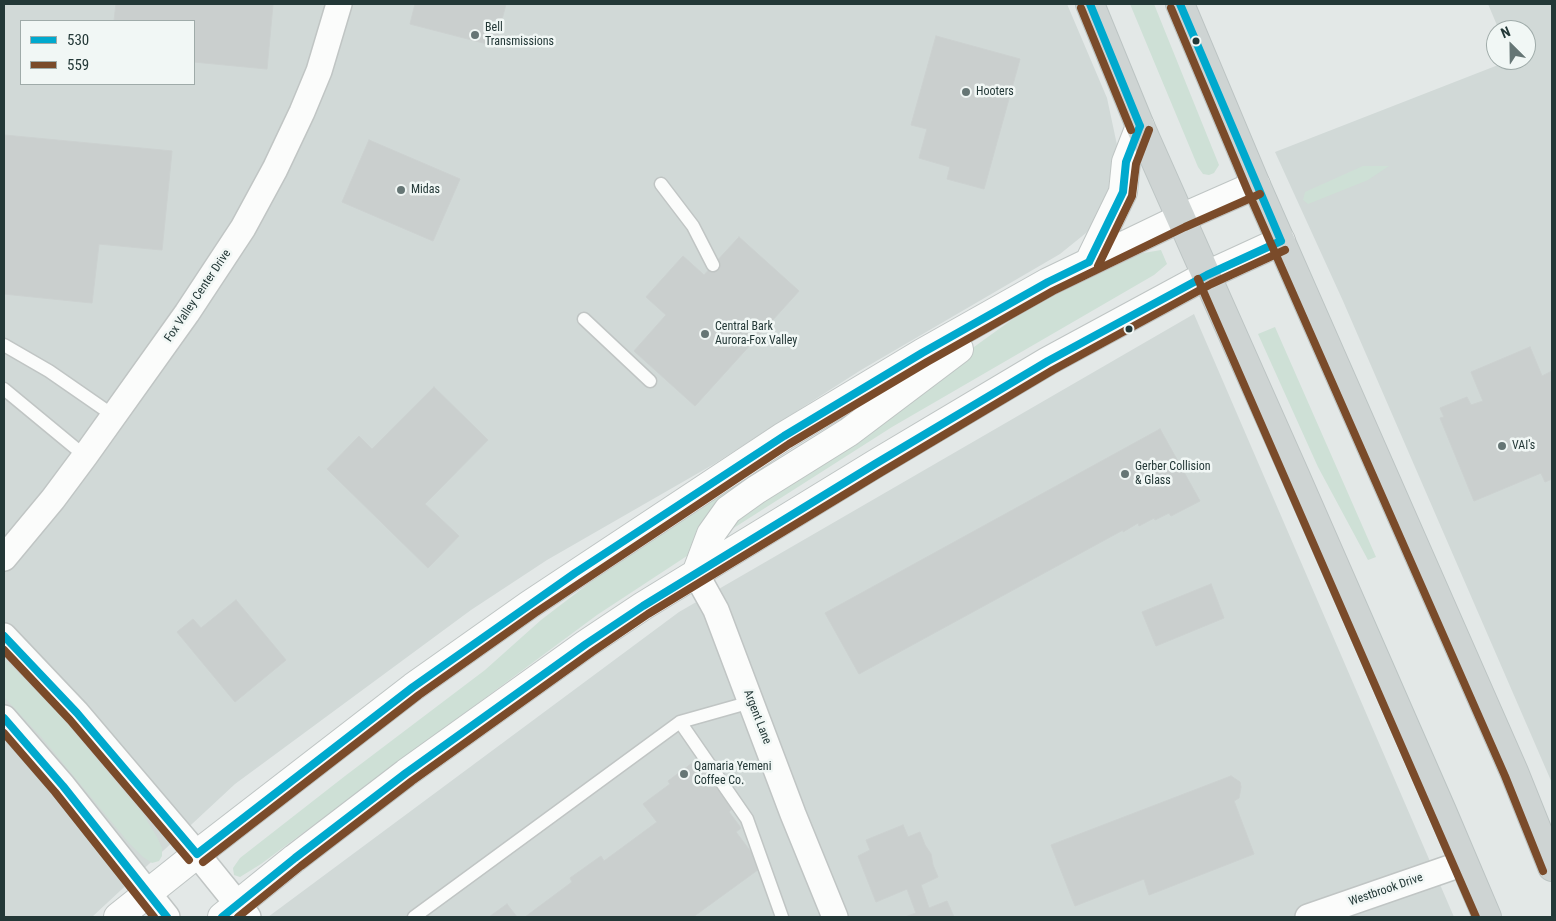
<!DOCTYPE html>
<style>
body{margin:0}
#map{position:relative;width:1556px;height:921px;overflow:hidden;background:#e3e8e7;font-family:"Roboto Condensed",sans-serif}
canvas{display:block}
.frame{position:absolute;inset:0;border:5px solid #233837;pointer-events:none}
.legend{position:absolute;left:20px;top:20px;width:175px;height:65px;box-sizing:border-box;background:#f1f7f5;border:1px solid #9faba9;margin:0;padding:6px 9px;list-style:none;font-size:15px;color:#233837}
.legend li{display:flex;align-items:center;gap:10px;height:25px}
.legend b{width:25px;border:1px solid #9faba9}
.north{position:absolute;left:1486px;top:20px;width:50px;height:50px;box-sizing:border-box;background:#f1f7f5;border:1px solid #9faba9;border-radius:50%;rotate:337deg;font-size:14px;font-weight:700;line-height:20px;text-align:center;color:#233837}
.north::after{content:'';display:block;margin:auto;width:18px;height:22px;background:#667675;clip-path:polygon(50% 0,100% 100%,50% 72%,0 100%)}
</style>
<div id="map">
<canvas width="1556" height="921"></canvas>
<div class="frame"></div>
<ul class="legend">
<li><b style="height:6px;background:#00a9ce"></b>530</li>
<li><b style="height:6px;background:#7a4b2a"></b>559</li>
</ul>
<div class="north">N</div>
</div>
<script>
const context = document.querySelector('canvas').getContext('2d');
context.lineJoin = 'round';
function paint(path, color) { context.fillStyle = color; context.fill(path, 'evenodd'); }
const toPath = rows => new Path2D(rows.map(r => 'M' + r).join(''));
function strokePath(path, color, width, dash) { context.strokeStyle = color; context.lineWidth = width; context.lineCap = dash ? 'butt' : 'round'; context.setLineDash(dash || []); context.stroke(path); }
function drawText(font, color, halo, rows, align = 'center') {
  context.font = font + ' "Roboto Condensed",sans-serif'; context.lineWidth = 5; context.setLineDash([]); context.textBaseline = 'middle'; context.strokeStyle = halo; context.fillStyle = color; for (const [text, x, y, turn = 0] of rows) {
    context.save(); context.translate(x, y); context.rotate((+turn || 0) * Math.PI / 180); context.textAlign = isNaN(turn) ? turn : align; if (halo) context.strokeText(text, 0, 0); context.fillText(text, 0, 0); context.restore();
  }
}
const built = toPath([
 [4,4,1067,4,1107,98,1117,145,1118,178,1107,210,1086,233,1060,254,861,370,714,464,547,560,471,610,235,784,92,917,4,917],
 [21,21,194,21,194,84,21,84],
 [1488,4,1552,4,1552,783,1343,301,1275,152,1511,60,1526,60,1526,30,1499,30],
 [1194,314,1454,917,268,917,679,612]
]);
const green = toPath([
 [1130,4,1154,4,1219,165,1214,173,1209,175,1203,174,1198,167],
 [1363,166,1389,166,1368,180,1308,204,1303,200,1305,192],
 [1161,250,1167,264,1154,275,892,427,729,531,726,526,1028,308,1126,256],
 [1275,327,1376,557,1368,560,1318,467,1258,334],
 [738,482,741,489,696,550,597,615,261,864,240,877,234,875,233,868,240,858,345,776,485,670,541,620,592,581],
 [4,658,58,713,143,814,157,837,162,848,162,856,159,861,152,863,143,857,129,843,43,739,4,697]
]);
const building = toPath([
 [116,4,273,4,267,69,194,62,194,21,114,21,116,4],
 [415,4,506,4,495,46,410,24,415,4],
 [936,36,1020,59,984,189,947,179,950,167,919,158,927,129,911,125,936,36],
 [4,135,172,151,162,250,99,244,92,303,4,294,4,135],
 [369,140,460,179,433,241,342,202,369,140],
 [739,237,799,291,695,406,634,351,666,315,646,297,683,256,704,275,739,237],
 [1530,347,1542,376,1552,371,1552,479,1545,482,1541,473,1474,501,1440,418,1444,417,1440,408,1467,397,1471,405,1483,401,1471,372,1530,347],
 [434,387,488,440,425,504,459,536,428,568,327,469,359,436,372,449,434,387],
 [1160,429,1200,501,1171,516,1169,513,1155,520,1154,518,1139,526,1138,523,1123,532,1123,530,859,674,825,613,1160,429],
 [1211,584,1224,618,1156,646,1142,612,1211,584],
 [236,600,286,660,235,702,177,632,193,619,201,628,236,600],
 [699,758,735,806,729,812,741,828,736,832,754,856,759,869,693,917,525,917,572,882,570,878,601,856,604,861,657,822,643,804,670,784,668,781,699,758],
 [1231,776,1240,782,1241,787,1239,798,1234,801,1254,854,1149,895,1144,879,1075,906,1051,845,1231,776],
 [903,825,908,837,920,832,925,845,931,854,933,865,938,877,921,885,929,908,947,901,954,917,905,917,916,913,907,889,876,902,858,856,870,850,866,840,903,825],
 [507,904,517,917,489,917,507,904]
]);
const lane = toPath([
 [661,184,693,226,713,265],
 [584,319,650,381],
 [4,345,49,371,114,416],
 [4,389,85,456],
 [680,722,747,819,782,917],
 [414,917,680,722,751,702]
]);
const street = toPath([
 [4,558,53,499,85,456,187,313,243,228,275,169,302,112,319,71,339,4],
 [696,574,716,610,793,814,835,917],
 [4,636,77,713,197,854,248,917],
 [4,718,63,786,167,917],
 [1308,917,1464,863]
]);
const secondary = toPath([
 [1089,262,1123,192,1126,162,1140,126],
 [696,574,711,534,728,510,756,490,849,432,959,349],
 [118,917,197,854,413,687,529,605,784,436,922,353,1048,282,1181,218,1256,185],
 [222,917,295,858,406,773,586,644,643,606,875,464,1048,361,1207,275,1281,241]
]);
const primary = toPath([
 [1090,4,1140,126,1295,475,1442,811,1487,917],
 [1180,4,1256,185,1514,772,1552,867]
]);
const bus1 = toPath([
 [1090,4,1140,126],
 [1180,4,1281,241],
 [1089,262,1123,192,1126,162,1140,126],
 [4,636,77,713,197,854],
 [4,718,63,786,167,917],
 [197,854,413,687,575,573,784,436,922,353,1048,282,1089,262],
 [222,917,295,858,406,773,586,644,643,606,875,464,1048,361,1207,275,1281,241]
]);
const bus2 = toPath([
 [1081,8,1131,130],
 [1171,8,1247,189,1505,776,1543,871],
 [1098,266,1132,196,1136,164,1149,130],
 [1198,279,1476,917],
 [4,650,70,720,189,860],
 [4,733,55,792,154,917],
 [203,862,419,695,535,613,789,444,927,362,1053,291,1185,227,1260,194],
 [238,917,301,866,412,781,592,652,648,614,880,473,1053,370,1211,284,1285,250]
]);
const markers = [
 [475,35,5,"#667675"],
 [1196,41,4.5,"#233837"],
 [966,92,5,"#667675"],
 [401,190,5,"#667675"],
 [1129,329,4.5,"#233837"],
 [705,334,5,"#667675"],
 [1502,446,5,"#667675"],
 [1125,474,5,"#667675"],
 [684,774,5,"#667675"]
];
const poiNames = [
 ["Bell",485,28],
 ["Transmissions",485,42],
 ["Hooters",976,92],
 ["Midas",411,190],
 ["Central Bark",715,327],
 ["Aurora-Fox Valley",715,341],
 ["VAI's",1512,446],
 ["Gerber Collision",1135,467],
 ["& Glass",1135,481],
 ["Qamaria Yemeni",694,767],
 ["Coffee Co.",694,781]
];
const streetNames = [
 ["Fox Valley Center Drive",198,296,-56],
 ["Argent Lane",757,717,69],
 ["Westbrook Drive",1386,890,-19]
];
paint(built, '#d1d9d7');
paint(green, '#cee0d6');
paint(building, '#cacfce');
strokePath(building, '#ccd1d0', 1);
strokePath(lane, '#c0c5c4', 15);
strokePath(street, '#c0c5c4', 28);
strokePath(secondary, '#bfc5c4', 30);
strokePath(primary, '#bcc4c3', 30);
strokePath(lane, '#fbfcfb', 12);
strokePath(street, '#fbfcfb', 25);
strokePath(secondary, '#fbfcfb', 28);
strokePath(primary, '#ced4d3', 28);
strokePath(bus1, '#00a9ce', 8);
strokePath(bus2, '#7a4b2a', 8);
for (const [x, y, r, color] of markers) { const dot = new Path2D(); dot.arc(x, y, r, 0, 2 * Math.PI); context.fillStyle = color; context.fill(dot); strokePath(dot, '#f1f7f5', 2); }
drawText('12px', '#233837', '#f1f7f5', poiNames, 'left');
drawText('12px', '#233837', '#f1f7f5', streetNames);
</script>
